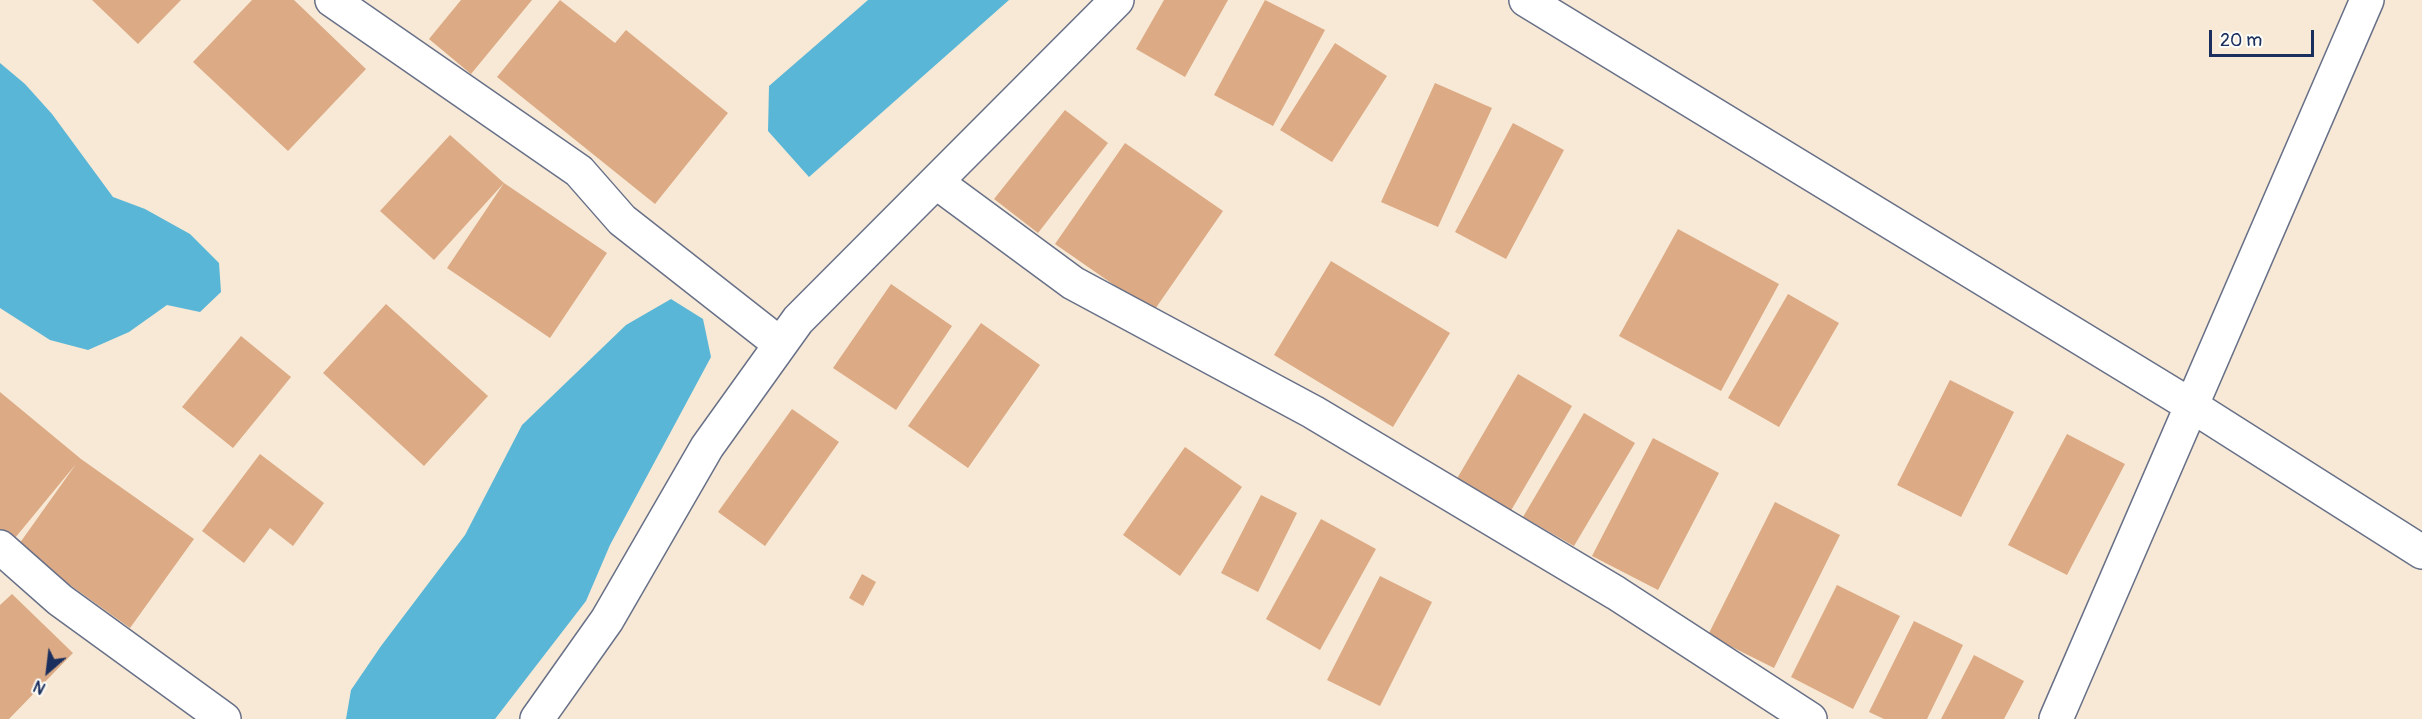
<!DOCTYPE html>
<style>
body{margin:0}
#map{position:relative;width:2422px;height:719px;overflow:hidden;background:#f7e9d5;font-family:Pangolin,sans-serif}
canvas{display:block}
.north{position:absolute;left:18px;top:641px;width:60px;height:60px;-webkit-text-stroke:4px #fdfcf7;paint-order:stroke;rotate:208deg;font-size:16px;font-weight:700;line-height:24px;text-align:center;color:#1b2f5e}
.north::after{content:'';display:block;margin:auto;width:21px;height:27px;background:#1b2f5e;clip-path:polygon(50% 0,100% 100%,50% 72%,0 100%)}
.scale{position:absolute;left:2209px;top:30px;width:105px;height:27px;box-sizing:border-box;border:3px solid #1b2f5e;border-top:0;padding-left:8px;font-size:18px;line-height:21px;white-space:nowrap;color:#1b2f5e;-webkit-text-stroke:4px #fdfcf7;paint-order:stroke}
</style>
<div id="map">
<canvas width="2422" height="719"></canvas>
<div class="north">N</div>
<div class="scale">20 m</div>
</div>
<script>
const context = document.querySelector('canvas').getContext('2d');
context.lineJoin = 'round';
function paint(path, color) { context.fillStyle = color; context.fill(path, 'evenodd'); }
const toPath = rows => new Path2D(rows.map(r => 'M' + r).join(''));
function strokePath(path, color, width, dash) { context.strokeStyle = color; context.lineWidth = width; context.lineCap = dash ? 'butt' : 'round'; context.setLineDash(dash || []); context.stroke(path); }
const water = toPath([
 [868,0,1009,0,809,177,768,131,769,86],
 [0,63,25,84,52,114,113,197,145,209,190,234,219,263,221,292,200,312,167,305,129,332,88,350,50,340,0,308],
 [671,299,703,319,711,357,610,545,586,601,495,719,346,719,351,690,381,646,465,535,522,425,626,325]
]);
const building = toPath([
 [92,0,181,0,138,44],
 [252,0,294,0,366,69,288,151,193,62],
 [461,0,532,0,471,74,429,39],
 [560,0,615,43,626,30,728,113,655,204,497,77],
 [1164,0,1228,0,1185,77,1136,49],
 [1265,0,1325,30,1273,126,1214,95],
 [1335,43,1387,76,1332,162,1280,130],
 [1435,83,1492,108,1438,227,1381,202],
 [1065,110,1108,143,1038,233,994,199],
 [1513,123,1564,150,1506,259,1455,232],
 [450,135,504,183,434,260,380,211],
 [1125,143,1223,211,1153,312,1055,244],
 [504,183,607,253,550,338,447,268],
 [1678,229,1779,284,1721,391,1619,336],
 [1331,261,1450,333,1393,427,1274,355],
 [891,284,952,326,896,410,833,368],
 [1788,294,1839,323,1779,427,1728,398],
 [386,304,488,396,424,466,323,373],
 [981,323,1040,365,968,468,908,426],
 [241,336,291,377,233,448,182,407],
 [1518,374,1572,406,1509,514,1455,482],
 [1950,380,2014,412,1961,517,1897,485],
 [0,392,81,459,194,539,130,628,17,547,76,464,10,544,0,536],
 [792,409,839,442,765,546,718,512],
 [1584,413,1635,443,1574,546,1523,517],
 [2067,434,2125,464,2067,575,2008,545],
 [1653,438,1719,473,1658,590,1592,556],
 [1185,447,1242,487,1180,576,1123,535],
 [260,454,324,503,293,546,270,528,244,563,202,531],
 [1261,495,1297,513,1258,592,1221,573],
 [1775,502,1840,535,1774,668,1708,635],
 [1321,519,1376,549,1320,650,1266,619],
 [862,574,876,582,863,606,849,598],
 [1380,576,1432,602,1380,706,1327,680],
 [1837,585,1900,616,1853,709,1791,677],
 [12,594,73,653,9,719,0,719,0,605],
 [1914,621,1963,645,1927,719,1884,719,1869,712],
 [1974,655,2024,681,2004,719,1941,719]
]);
const minor = toPath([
 [332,0,579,171,622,220,780,344],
 [1526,0,2192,406,2422,552],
 [936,182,1073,283,1313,412,1616,593,1810,719],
 [0,547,60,600,224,719],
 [537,719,607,620,707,447,798,320,1117,0],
 [2056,719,2367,0]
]);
paint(water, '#59b6d7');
paint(building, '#dcaa84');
strokePath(minor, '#687088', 36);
strokePath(minor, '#fff', 33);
</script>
